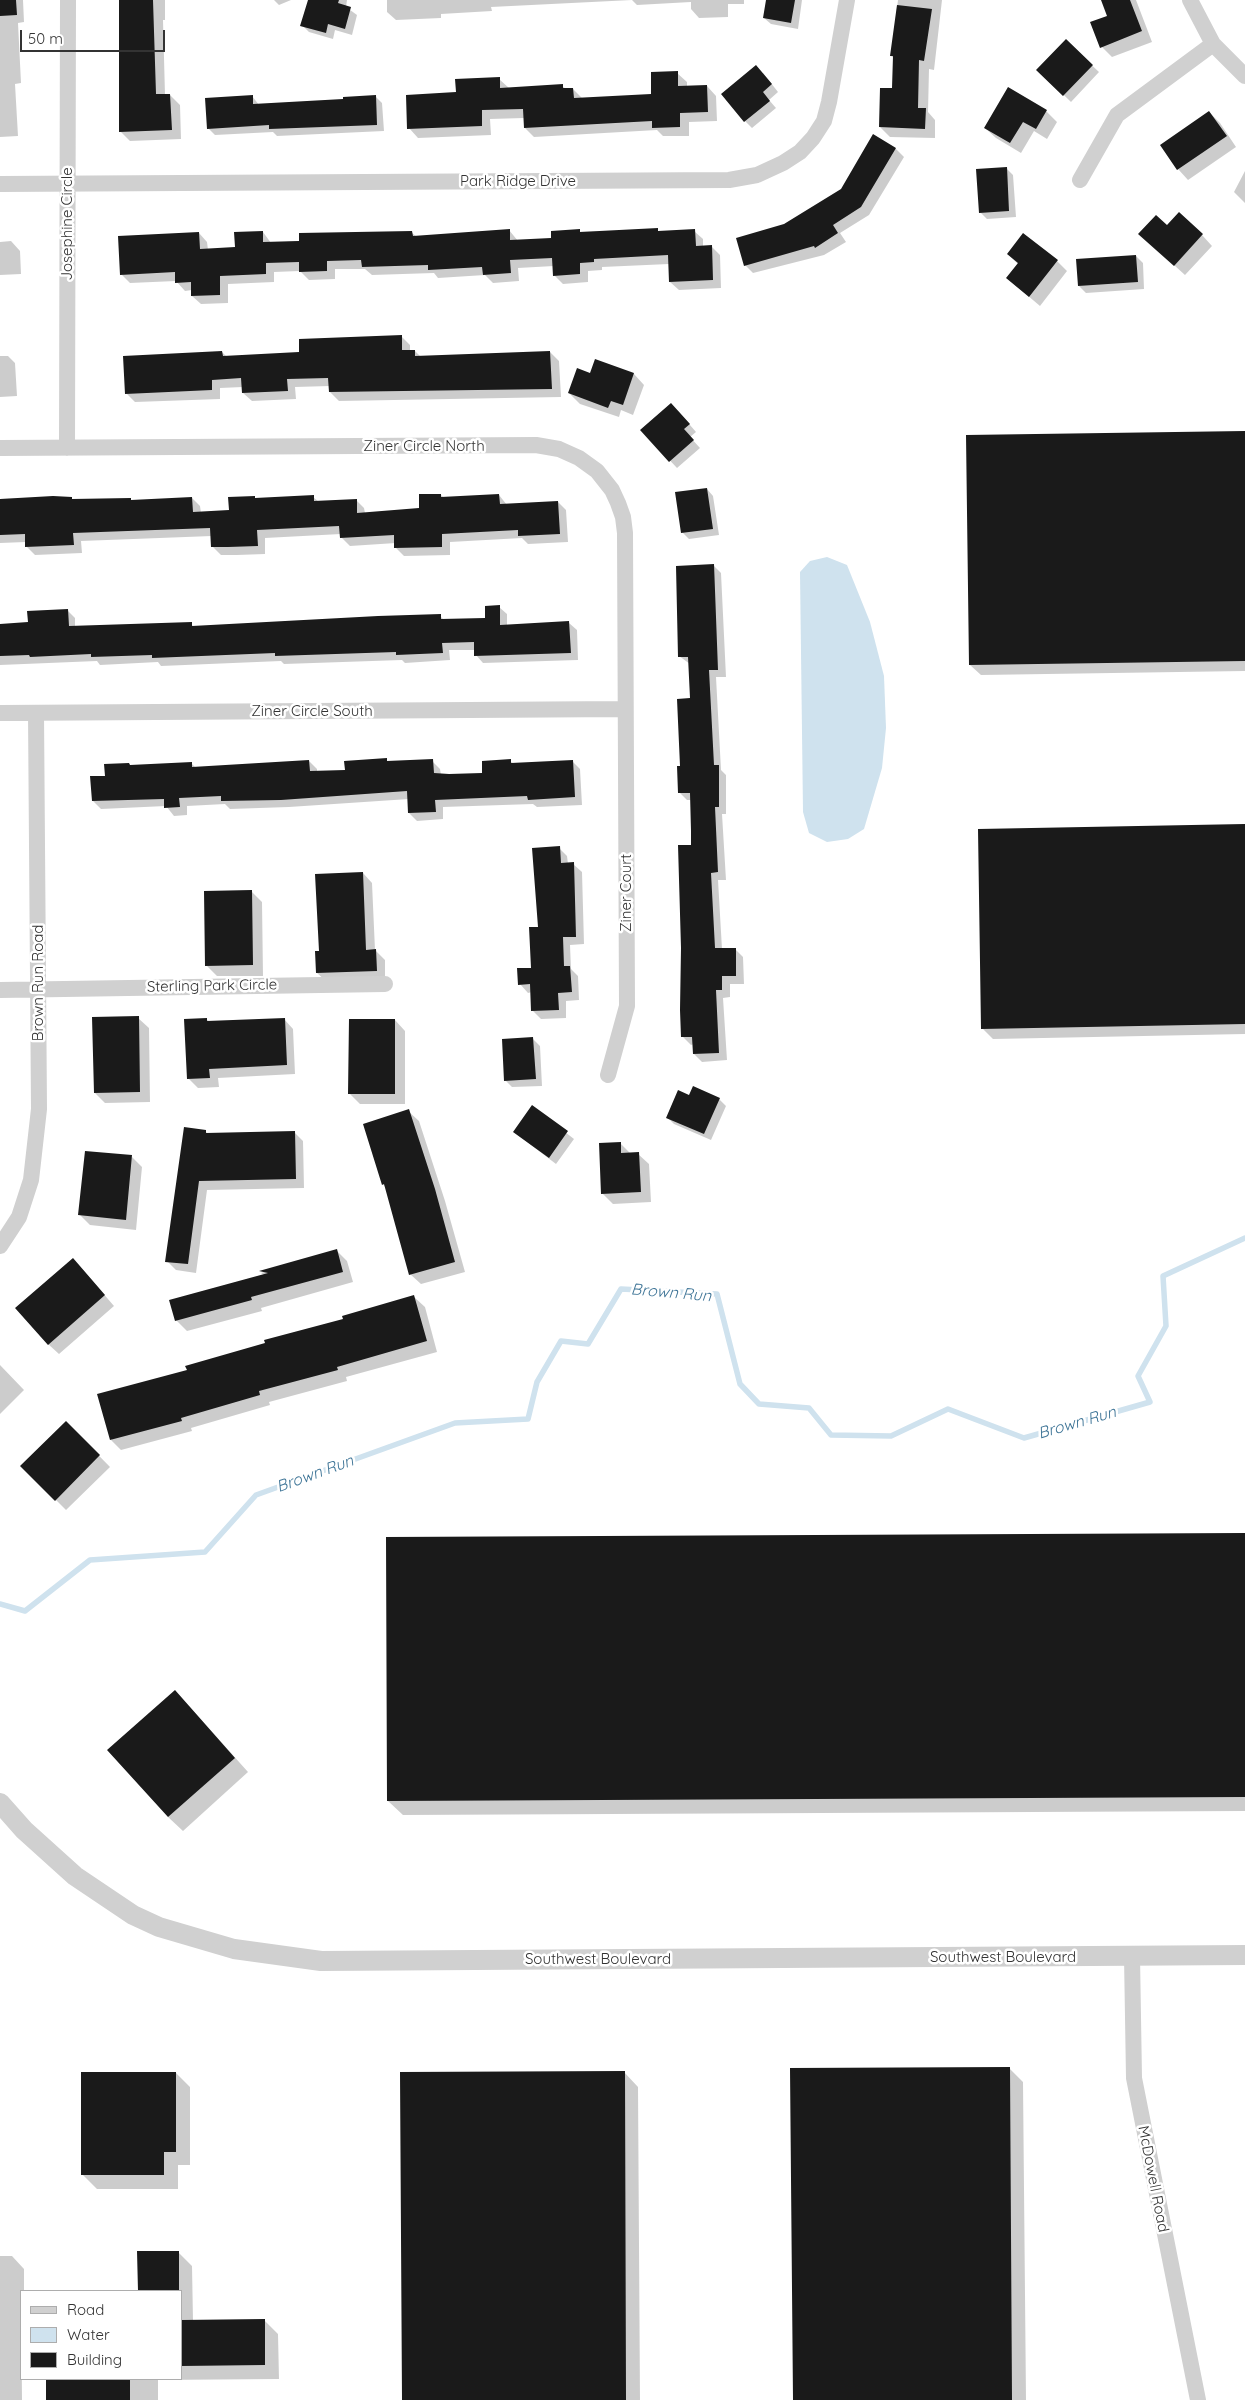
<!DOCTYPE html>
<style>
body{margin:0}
#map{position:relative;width:1245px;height:2400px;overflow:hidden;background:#fff;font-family:Quicksand,sans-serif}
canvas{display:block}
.legend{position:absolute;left:20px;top:2290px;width:162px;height:90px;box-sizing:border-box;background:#fff;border:1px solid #adadad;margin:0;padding:6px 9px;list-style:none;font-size:15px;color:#333}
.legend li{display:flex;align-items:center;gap:10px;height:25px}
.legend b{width:25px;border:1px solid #adadad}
.scale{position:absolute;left:20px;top:30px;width:145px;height:22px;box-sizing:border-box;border:2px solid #333;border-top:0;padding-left:6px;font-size:15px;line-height:18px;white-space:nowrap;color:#333;-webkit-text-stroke:4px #fff;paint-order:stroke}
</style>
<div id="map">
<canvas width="1245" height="2400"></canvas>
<ul class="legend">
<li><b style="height:6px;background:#d0d0d0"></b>Road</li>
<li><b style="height:14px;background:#cfe2ee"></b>Water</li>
<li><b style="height:14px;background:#1a1a1a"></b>Building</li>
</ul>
<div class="scale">50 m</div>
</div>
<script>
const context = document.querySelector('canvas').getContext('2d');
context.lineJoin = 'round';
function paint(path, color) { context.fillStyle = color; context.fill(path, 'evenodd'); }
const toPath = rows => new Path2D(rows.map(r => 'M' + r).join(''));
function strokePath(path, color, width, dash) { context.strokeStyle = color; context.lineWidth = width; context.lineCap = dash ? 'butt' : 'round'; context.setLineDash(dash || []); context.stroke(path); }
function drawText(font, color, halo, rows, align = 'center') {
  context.font = font + ' Quicksand,sans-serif'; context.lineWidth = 5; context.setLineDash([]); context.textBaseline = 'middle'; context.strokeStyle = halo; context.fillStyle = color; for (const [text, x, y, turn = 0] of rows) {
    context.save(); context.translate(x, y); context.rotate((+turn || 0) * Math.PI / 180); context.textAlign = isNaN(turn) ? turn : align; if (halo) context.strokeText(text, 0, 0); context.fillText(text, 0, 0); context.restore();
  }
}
const water = toPath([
 [827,557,847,565,870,622,884,676,886,728,882,768,864,829,848,839,827,842,809,833,803,812,800,572,810,561]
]);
const shadow = toPath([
 [0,0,23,0,24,22,18,23,21,83,15,84,18,136,0,137],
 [120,0,165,0,165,20,163,20,165,95,170,95,180,105,181,139,130,141,120,131],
 [274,0,291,0,279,5],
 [309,0,347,0,346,7,357,15,352,35,335,30,333,39,309,32,302,25],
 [387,0,744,0,744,4,728,4,728,17,699,18,691,9,691,2,637,5,632,0,491,7,492,11,441,14,441,18,396,20,387,12],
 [768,0,802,0,798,29,771,24,764,18],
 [898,0,942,0,934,70,929,69,928,112,935,120,935,138,890,137,880,127,893,90,894,58,891,56],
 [1102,0,1136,0,1152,42,1112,57,1102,47,1109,17],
 [1066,41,1099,72,1071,102,1038,70],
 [677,73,687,82,687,87,707,86,716,96,717,121,689,122,689,136,663,136,657,130,534,137,525,128,524,118,490,119,491,135,418,138,409,128,457,93,499,79,509,88,562,86,566,89,573,89,583,99,652,95],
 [763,73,778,92,769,100,776,108,752,128,745,121],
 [252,96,259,105,344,100,375,96,382,103,384,131,277,136,273,132,215,135,208,128],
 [1046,111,1057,122,1047,139,1034,131,1021,153,996,138,985,128],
 [1209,112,1220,123,1236,147,1188,180,1178,169],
 [874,136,896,149,904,157,869,215,840,233,846,242,824,255,753,273,745,265,785,225,842,190],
 [1006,168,1013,175,1016,217,987,219,980,212],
 [1245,171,1245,203,1234,192],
 [509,230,518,241,552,239,552,232,694,231,703,239,703,247,711,246,720,255,721,288,679,290,670,282,669,264,602,267,602,270,588,271,588,282,563,284,554,275,554,266,518,268,519,281,493,283,485,275,438,278,434,273,372,275,365,269,335,269,335,279,309,280,300,271,274,272,274,282,228,284,228,303,201,304,192,296,192,290,185,291,176,281,130,283,122,275,199,233,207,242,208,250,236,248,263,232,271,243,412,233,417,237],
 [1202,235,1212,246,1185,275,1154,247],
 [11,241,20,251,21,274,0,275,0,242],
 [1008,254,1057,261,1067,271,1040,306,1007,278,1018,264],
 [1136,256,1143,263,1144,289,1086,293,1079,286],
 [401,336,410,345,410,351,415,351,421,357,550,352,559,361,561,397,339,401,330,392,330,386,295,387,296,399,252,401,243,393,243,387,220,388,220,399,135,402,126,393,222,352,227,357,301,353],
 [0,356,8,356,15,363,17,396,0,397],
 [596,361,634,374,644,385,633,415,621,410,619,417,580,404,569,393,591,375],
 [678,411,696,432,690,437,700,448,677,468,644,433],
 [1245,432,1245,671,981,675,970,665],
 [707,489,713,496,719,535,689,539,682,532],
 [441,495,444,498,499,495,507,505,558,502,566,510,568,542,528,544,522,538,450,542,450,555,404,556,396,548,396,543,350,546,341,537,341,534,265,538,265,554,237,555,221,555,212,546,212,536,81,541,82,553,35,555,27,547,26,542,0,543,0,499,71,498,74,500,132,501,192,498,200,506,201,513,230,511,254,497,257,500,313,497,319,502,356,500,364,508,365,513,420,510],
 [713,565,721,573,726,677,716,677,721,770,726,775,726,814,722,814,726,880,718,880,722,949,735,949,743,957,744,984,730,984,730,997,723,998,727,1060,702,1062,694,1054,694,1044,691,1045,683,1037,692,846,692,800,687,800,679,792,691,699,690,664,679,656],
 [499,607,507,614,507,626,569,623,577,630,578,660,483,663,476,655,475,650,449,650,450,660,405,663,402,660,284,664,281,661,161,666,158,662,100,665,97,661,0,665,0,625,29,624,67,610,75,618,75,627,191,624,194,627,440,616,445,621,487,619],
 [386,760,389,762,432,761,440,769,441,775,484,774,510,761,514,764,572,761,580,769,582,805,537,807,533,804,443,807,443,819,417,821,409,813,409,799,289,807,230,809,225,804,187,806,187,815,174,816,166,806,101,809,93,801,106,777,129,764,131,766,191,763,196,768,309,761,317,769,317,772,346,772],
 [1245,825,1245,1034,993,1039,983,1029],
 [559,848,567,856,568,864,573,864,582,872,584,944,570,945,571,969,578,976,579,1000,566,1001,566,1018,541,1019,533,1011,532,992,528,993,520,984,532,969,539,928],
 [363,873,372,883,375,950,385,960,385,980,327,982,317,973,320,952],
 [251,891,262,902,263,976,217,976,207,966],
 [138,1018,149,1028,150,1102,105,1103,95,1093],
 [206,1019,210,1022,284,1019,293,1029,295,1074,218,1078,219,1087,198,1088,188,1078],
 [395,1020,405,1031,405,1104,360,1104,350,1094],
 [533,1039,540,1046,542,1086,512,1087,505,1080],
 [690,1096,719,1099,726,1106,711,1140,674,1124,667,1117],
 [533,1107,574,1139,556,1164,514,1132],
 [408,1111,419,1121,445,1201,465,1272,421,1284,410,1274,386,1188,383,1184],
 [205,1131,208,1134,294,1132,303,1141,304,1188,207,1190,196,1273,176,1270,167,1261],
 [620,1143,631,1154,638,1154,649,1164,651,1202,613,1204,602,1193],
 [132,1157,142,1167,136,1230,90,1225,80,1215],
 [337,1251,347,1261,353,1282,261,1308,262,1311,187,1331,176,1320,264,1275,261,1273],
 [83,1270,114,1306,59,1354,48,1344],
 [414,1297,425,1307,437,1352,346,1377,347,1381,269,1402,270,1405,191,1428,192,1431,121,1450,111,1440,188,1370],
 [0,1365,24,1390,0,1414],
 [66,1422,110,1467,66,1510,22,1466],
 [1245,1534,1245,1811,403,1815,388,1801],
 [189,1706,248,1772,183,1831,168,1817],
 [1009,2068,1023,2082,1026,2400,794,2400],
 [624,2072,638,2087,640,2400,403,2400],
 [176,2073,190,2087,190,2165,178,2165,178,2189,97,2189,82,2174],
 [138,2252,178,2252,192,2266,193,2321,264,2320,278,2334,279,2379,158,2380,158,2400,47,2400,47,2379,181,2379,181,2291,139,2291],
 [0,2256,12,2256,24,2269,24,2291,21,2291,22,2400,0,2400]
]);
const stream = toPath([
 [0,1604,25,1611,90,1560,205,1552,256,1495,455,1423,528,1419,537,1382,561,1341,588,1344,621,1289,717,1294,740,1384,759,1404,809,1408,831,1435,891,1436,948,1409,1024,1438,1150,1402,1138,1376,1166,1326,1163,1276,1245,1238]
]);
const building = toPath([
 [0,0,16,0,17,15,0,16],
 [119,0,153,0,156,94,170,94,172,130,119,132],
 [308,0,339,0,338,3,351,7,345,29,328,24,326,33,300,26],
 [766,0,795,0,791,23,763,18],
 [1101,0,1130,0,1142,31,1100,48,1090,22,1107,16],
 [897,5,932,9,924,61,919,60,918,108,926,108,925,129,879,127,880,88,892,88,893,56,890,56],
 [1066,39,1093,65,1063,96,1036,70],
 [756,65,772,84,763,92,770,101,744,122,721,94],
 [678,71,678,86,707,85,708,112,680,113,680,127,652,128,652,121,524,128,523,109,482,110,482,126,407,129,406,95,456,92,455,79,500,77,500,88,563,84,563,88,573,88,574,98,651,94,651,72],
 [1008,87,1047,110,1036,129,1023,122,1010,143,984,128],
 [253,95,253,104,343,99,343,97,376,95,377,125,269,129,269,125,207,129,205,98],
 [1209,111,1227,136,1177,170,1160,145],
 [873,134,896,148,861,207,833,225,838,233,815,248,814,246,744,266,736,238,784,224,841,189],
 [1007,167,1009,211,979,213,976,169],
 [1179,212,1203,234,1174,266,1138,234,1156,215,1167,225],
 [658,228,658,231,695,229,696,246,712,245,713,280,669,282,668,255,594,259,594,262,580,263,580,274,553,276,552,258,510,260,511,273,483,275,482,267,428,270,428,265,362,267,361,260,327,261,327,271,299,272,299,262,266,263,266,274,220,276,220,295,191,296,191,282,175,283,175,272,120,275,118,236,199,232,200,249,235,247,234,232,263,231,263,242,299,241,299,233,412,231,413,236,510,229,510,240,551,238,551,231,580,229,580,232],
 [1023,233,1058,260,1029,297,1006,278,1018,263,1007,254],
 [1136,255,1138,282,1078,286,1076,259],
 [402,335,402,350,415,350,415,356,550,351,552,389,329,392,328,378,287,379,288,391,242,393,241,378,212,380,212,390,125,394,123,356,222,351,223,356,299,352,299,339],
 [595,359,634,373,623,405,611,401,608,408,568,393,577,368,590,373],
 [671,403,690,424,684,429,694,440,669,462,640,430],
 [1245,431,1245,661,969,665,966,435],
 [707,488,713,529,681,533,675,492],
 [419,494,441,494,441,497,499,494,500,504,558,501,560,534,518,536,518,530,442,534,442,547,394,548,394,535,340,538,339,526,257,530,258,546,228,547,211,547,210,528,73,533,74,545,25,547,25,534,0,535,0,499,53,496,72,497,72,499,131,498,131,500,192,497,193,512,229,510,228,497,255,496,255,498,314,495,314,501,357,499,357,513,419,508],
 [714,564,718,670,709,670,714,765,719,765,719,807,715,807,718,872,711,873,715,948,736,948,736,976,722,976,722,990,716,990,719,1053,693,1054,692,1037,681,1037,680,1010,681,948,678,845,691,845,691,831,690,793,678,793,677,766,680,766,677,699,690,698,688,657,678,657,676,566],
 [500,605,500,625,569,621,571,653,474,656,474,642,442,643,443,653,396,655,396,652,275,656,275,653,152,658,152,655,91,657,91,654,30,657,29,655,0,656,0,624,28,622,27,611,68,609,69,626,192,622,192,626,378,616,441,614,441,619,485,618,485,606],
 [387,758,387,761,433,759,434,773,449,774,482,773,482,761,511,759,511,763,573,760,575,797,528,800,527,796,435,800,436,812,408,813,407,791,281,800,221,801,221,796,179,798,180,807,164,808,164,799,92,801,90,776,105,776,104,764,129,763,130,765,192,762,192,767,309,760,310,771,345,770,344,761],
 [1245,824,1245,1024,981,1029,978,829],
 [560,846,561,863,574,862,576,937,563,937,564,966,570,966,572,992,558,993,559,1010,531,1011,530,984,518,985,517,968,531,968,529,927,538,927,532,848],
 [363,872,366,950,376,949,377,971,316,973,315,951,319,951,315,874],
 [252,890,253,965,205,966,204,891],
 [139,1016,140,1092,94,1093,92,1017],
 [207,1018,207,1021,285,1018,287,1065,209,1069,210,1078,187,1079,184,1019],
 [349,1019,395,1019,395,1094,348,1094],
 [533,1037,536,1079,504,1081,502,1039],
 [693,1086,720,1098,704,1134,666,1118,678,1090,689,1095],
 [532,1105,568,1131,549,1158,513,1132],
 [409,1109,435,1189,455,1262,409,1275,384,1184,382,1185,363,1124],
 [184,1127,206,1130,206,1133,295,1131,296,1179,199,1181,188,1264,165,1262],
 [621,1142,621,1153,639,1152,641,1192,601,1194,599,1143],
 [85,1151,132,1155,126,1220,78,1215],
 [337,1249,343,1272,251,1297,252,1300,175,1321,169,1300,268,1273,259,1271],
 [73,1258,105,1295,48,1345,15,1308],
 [414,1295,427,1341,337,1367,338,1370,259,1391,260,1395,181,1418,182,1421,110,1440,97,1394,187,1370,185,1366,265,1343,264,1340,343,1319,342,1316],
 [66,1421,100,1455,55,1501,20,1466],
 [1245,1533,1245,1797,387,1801,386,1537],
 [175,1690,235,1758,168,1817,107,1750],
 [1010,2067,1012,2400,793,2400,790,2068],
 [625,2071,626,2400,402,2400,400,2072],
 [81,2072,176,2072,176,2152,164,2152,164,2175,81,2175],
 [137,2251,179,2251,179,2291,138,2291],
 [265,2319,265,2365,181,2366,181,2320],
 [46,2379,130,2379,130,2400,46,2400]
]);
const minor = toPath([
 [1190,0,1213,44,1245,76],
 [1080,180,1117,115,1213,44],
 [0,184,729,180,757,175,783,163,800,152,813,138,824,121,829,102,847,0],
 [0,448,536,445,559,449,579,458,597,471,612,490,618,503,623,517,625,533,627,1006,608,1075],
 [67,448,68,0],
 [0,713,625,709],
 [0,990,385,984],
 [0,1246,19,1217,31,1180,39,1109,36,713],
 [1132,1956,1134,2078,1198,2400]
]);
const tertiary = toPath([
 [0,1803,24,1830,75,1876,133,1915,159,1927,234,1949,321,1961,1245,1955]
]);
const streetNames = [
 ["Park Ridge Drive",518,181],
 ["Josephine Circle",67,224,-90],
 ["Ziner Circle North",424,446],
 ["Ziner Circle South",312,711],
 ["Ziner Court",626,893,-90],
 ["Brown Run Road",38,983,-90],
 ["Sterling Park Circle",212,986,-1],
 ["Southwest Boulevard",1003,1957],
 ["Southwest Boulevard",598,1959],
 ["McDowell Road",1153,2179,79]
];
const waterNames = [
 ["Brown Run",671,1293,5],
 ["Brown Run",1077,1423,-16],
 ["Brown Run",315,1474,-20]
];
paint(water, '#cfe2ee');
paint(shadow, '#0003');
strokePath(stream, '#cfe2ee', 5.5);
paint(building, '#1a1a1a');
strokePath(minor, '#d0d0d0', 16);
strokePath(tertiary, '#d0d0d0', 20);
drawText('15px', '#333', '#fff', streetNames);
drawText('italic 16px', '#3f7597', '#fff', waterNames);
</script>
